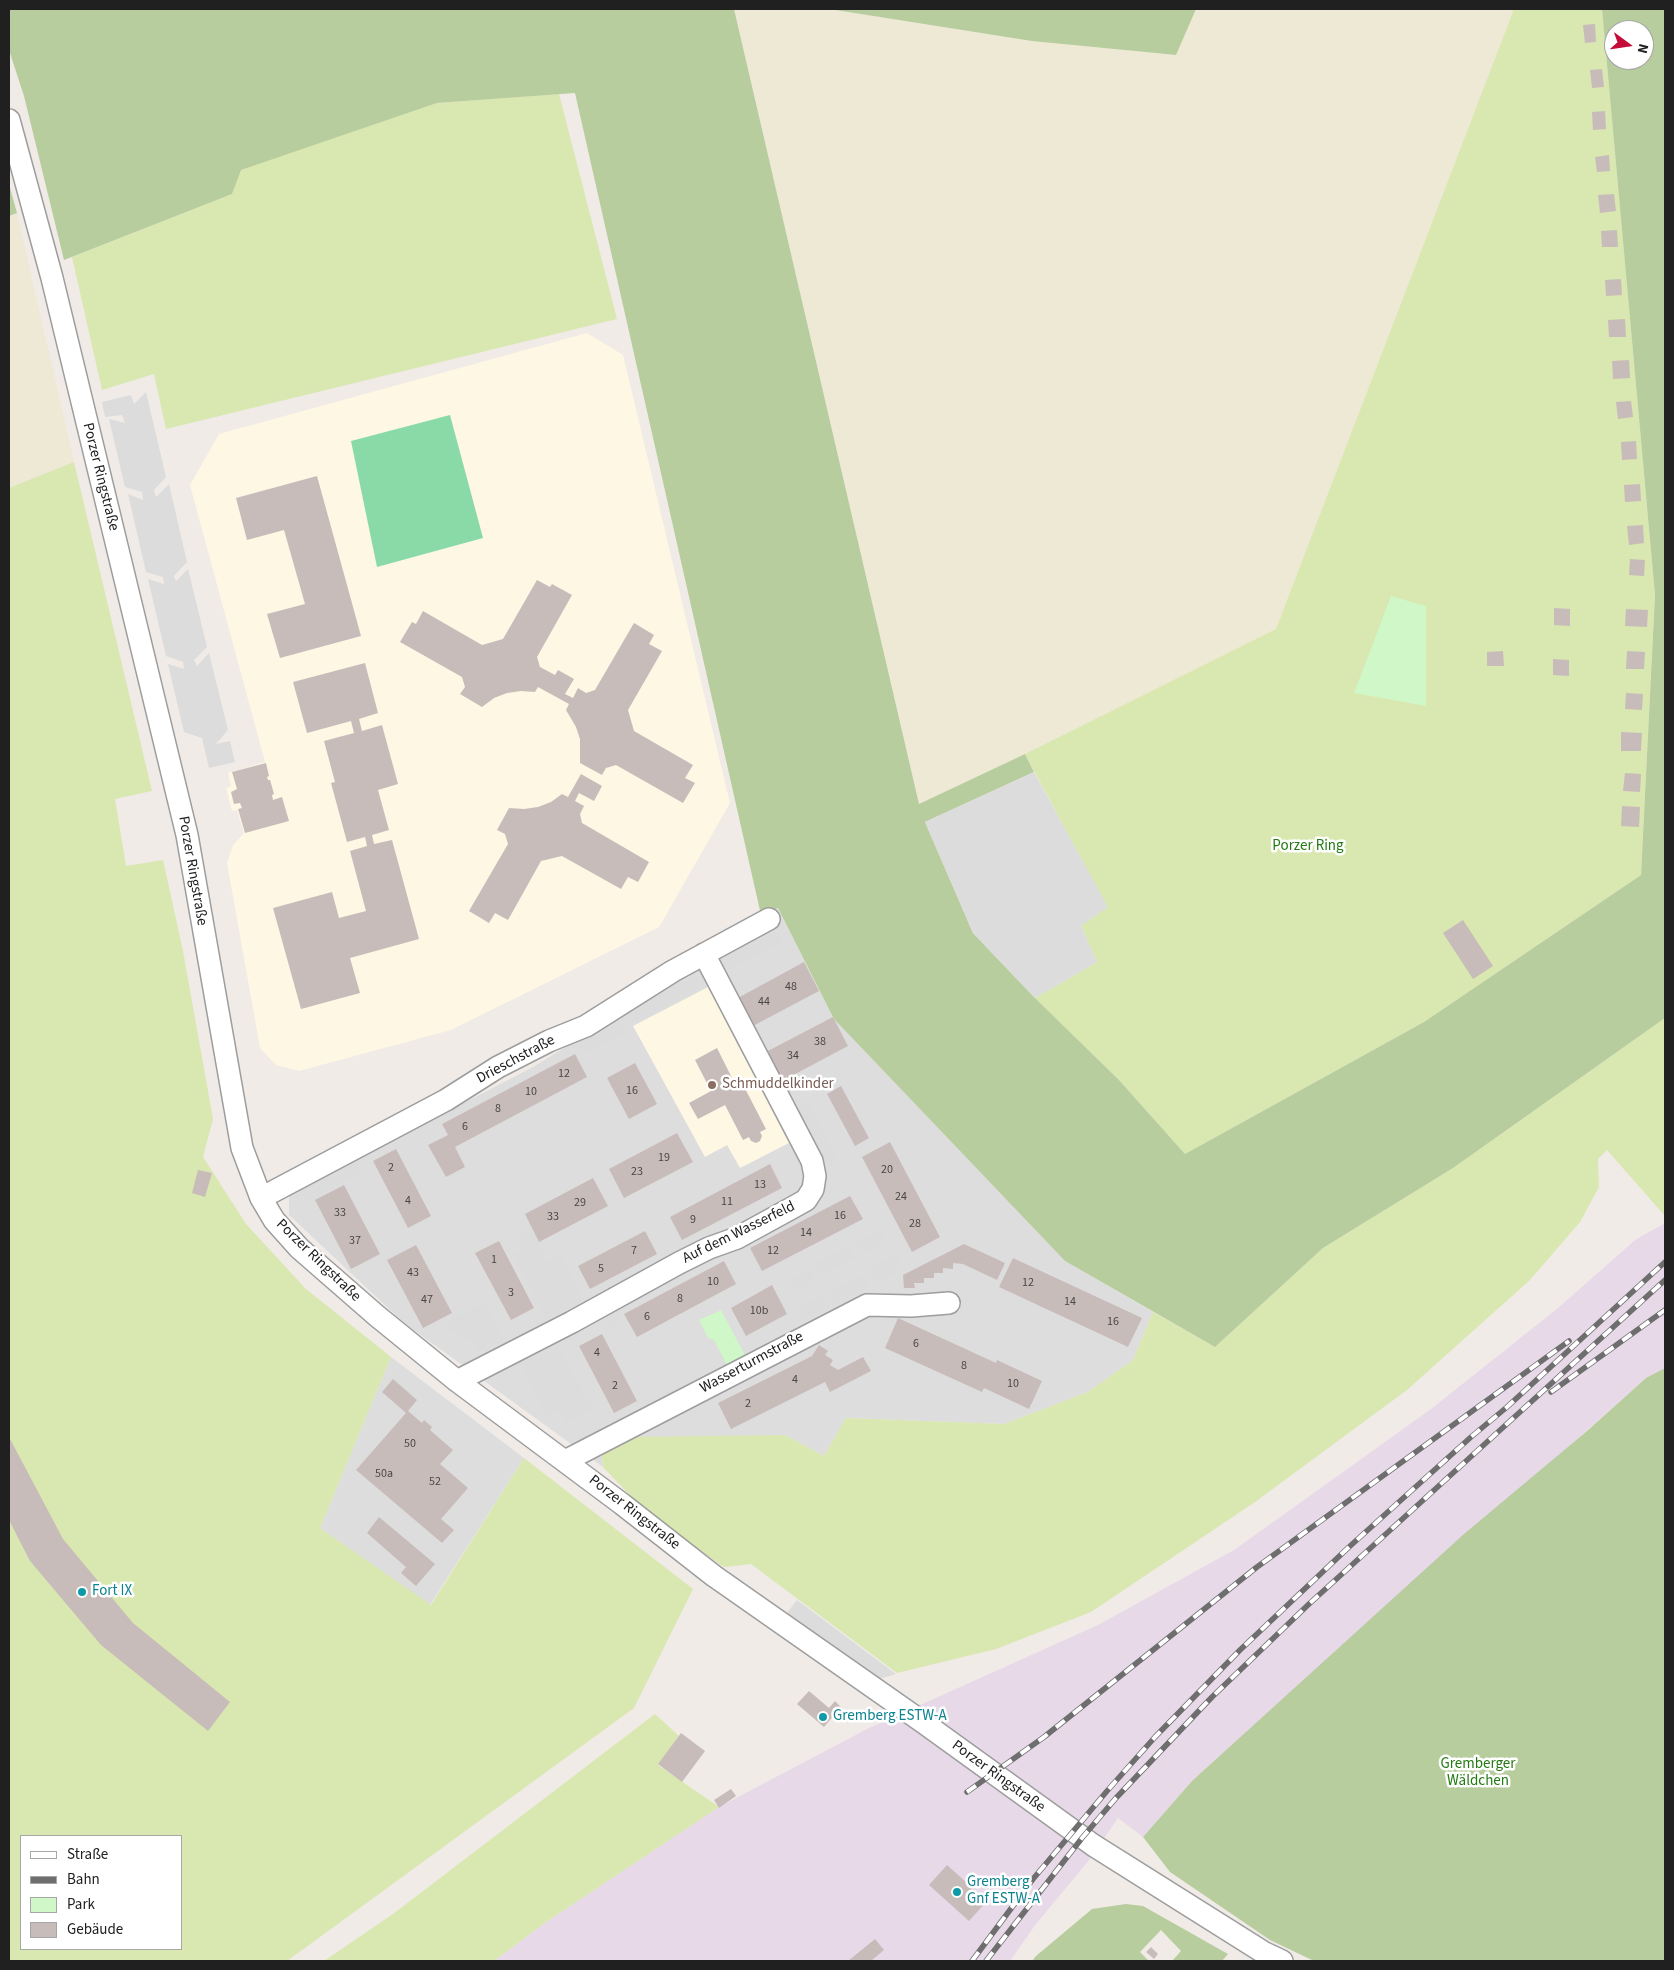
<!DOCTYPE html>
<meta charset="utf-8">
<style>
body{margin:0}
#map{position:relative;width:1674px;height:1970px;overflow:hidden;background:#f0ebe7;font-family:"Source Sans 3",sans-serif}
canvas{display:block}
.frame{position:absolute;inset:0;border:10px solid #202020;pointer-events:none}
.legend{position:absolute;left:20px;top:1835px;width:162px;height:115px;box-sizing:border-box;background:#fff;border:1px solid #a6a6a6;margin:0;padding:6px 9px;list-style:none;font-size:15px;color:#202020}
.legend li{display:flex;align-items:center;gap:10px;height:25px}
.legend b{width:25px;border:1px solid #a6a6a6}
.north{position:absolute;left:1604px;top:20px;width:50px;height:50px;box-sizing:border-box;background:#fff;border:1px solid #a6a6a6;border-radius:50%;rotate:104deg;font-size:14px;font-weight:700;line-height:20px;text-align:center;color:#202020}
.north::after{content:'';display:block;margin:auto;width:18px;height:22px;background:#c50b3a;clip-path:polygon(50% 0,100% 100%,50% 72%,0 100%)}
</style>
<div id="map">
<canvas width="1674" height="1970"></canvas>
<div class="frame"></div>
<ul class="legend">
<li><b style="height:6px;background:#fff"></b>Straße</li>
<li><b style="height:6px;background:#6e6e6e"></b>Bahn</li>
<li><b style="height:14px;background:#cff7c7"></b>Park</li>
<li><b style="height:14px;background:#c8bcbb"></b>Gebäude</li>
</ul>
<div class="north">N</div>
</div>
<script>
const context = document.querySelector('canvas').getContext('2d');
context.lineJoin = 'round';
function paint(path, color) { context.fillStyle = color; context.fill(path, 'evenodd'); }
const toPath = rows => new Path2D(rows.map(r => 'M' + r).join(''));
function strokePath(path, color, width, dash) { context.strokeStyle = color; context.lineWidth = width; context.lineCap = dash ? 'butt' : 'round'; context.setLineDash(dash || []); context.stroke(path); }
function drawText(font, color, halo, rows, align = 'center') {
  context.font = font + ' "Source Sans 3",sans-serif'; context.lineWidth = 5; context.setLineDash([]); context.textBaseline = 'middle'; context.strokeStyle = halo; context.fillStyle = color; for (const [text, x, y, turn = 0] of rows) {
    context.save(); context.translate(x, y); context.rotate((+turn || 0) * Math.PI / 180); context.textAlign = isNaN(turn) ? turn : align; if (halo) context.strokeText(text, 0, 0); context.fillText(text, 0, 0); context.restore();
  }
}
const residential = toPath([
 [778,908,834,1019,1065,1261,1153,1312,1133,1360,1088,1392,1004,1424,846,1418,824,1456,785,1435,602,1457,603,1467,404,1323,289,1215,289,1194,533,1067,569,1045,614,1018],
 [391,1357,524,1458,430,1605,320,1528]
]);
const industrial = toPath([
 [1665,1223,1665,1368,1646,1378,1192,1781,1143,1837,1118,1818,1090,1859,1036,1924,1010,1961,494,1961,546,1922,719,1807,869,1728,1098,1625,1234,1550,1431,1409,1558,1308,1635,1240]
]);
const education = toPath([
 [587,333,623,355,730,803,659,927,451,1030,299,1071,276,1065,260,1048,227,863,233,845,244,833,237,810,232,811,226,788,231,786,228,773,265,762,190,485,219,434],
 [708,987,789,1143,740,1168,727,1145,705,1157,633,1026]
]);
const farmland = toPath([
 [734,9,829,9,1032,41,1175,55,1196,9,1514,9,1276,629,1025,754,919,804],
 [17,213,74,462,9,488,9,216]
]);
const grass = toPath([
 [1514,9,1602,9,1655,595,1641,875,1424,1022,1185,1154,1119,1080,1035,998,1097,962,1081,926,1107,907,1025,754,1276,629],
 [559,94,617,319,166,429,154,374,102,390,72,257,232,194,240,170,437,103],
 [74,462,152,791,115,799,126,866,163,860,183,951,213,1119,203,1157,246,1224,306,1289,391,1357,320,1528,431,1605,524,1458,693,1589,634,1708,287,1961,9,1961,9,488],
 [21,1836,181,1836,181,1949,21,1949],
 [1665,1018,1665,1216,1607,1150,1598,1159,1599,1187,1580,1222,1530,1280,1407,1390,1255,1502,1091,1612,996,1649,897,1673,751,1564,724,1567,645,1511,603,1467,602,1457,609,1448,630,1437,785,1435,824,1456,846,1418,1004,1424,1088,1392,1133,1360,1153,1312,1215,1347,1323,1248,1453,1168],
 [655,1714,679,1736,658,1765,719,1807,546,1922,494,1961,324,1961,393,1914]
]);
const forest = toPath([
 [9,9,734,9,919,804,1025,754,1034,772,925,822,973,933,1035,998,1119,1080,1185,1154,1424,1022,1641,875,1655,595,1602,9,1665,9,1665,1018,1453,1168,1323,1248,1215,1347,1065,1261,834,1019,778,908,761,915,575,93,437,103,241,170,232,194,64,260,24,96,9,50],
 [1614,30,1644,30,1644,60,1614,60],
 [829,9,1196,9,1176,55,1032,41],
 [9,184,17,213,9,216],
 [1665,1368,1665,1961,1314,1961,1270,1940,1170,1872,1143,1837,1192,1781,1464,1534,1587,1431,1646,1378],
 [1126,1904,1143,1906,1228,1954,1222,1961,1172,1961,1181,1951,1161,1930,1140,1952,1149,1961,1032,1961,1036,1956,1092,1909]
]);
const park = toPath([
 [1391,596,1426,606,1426,706,1354,693],
 [721,1310,745,1355,727,1365,714,1340,708,1338,699,1320]
]);
const pitch = toPath([
 [450,415,483,538,377,567,351,441]
]);
const parking = toPath([
 [146,392,166,477,154,490,156,497,169,484,187,562,174,576,176,581,188,569,207,647,194,660,197,666,209,653,228,730,216,744,230,741,235,762,209,768,202,738,184,732,168,664,184,669,183,662,166,656,148,579,164,584,163,577,146,572,128,494,143,500,142,492,125,487,109,419,125,423,122,415,105,417,102,402,131,395,134,404],
 [1034,772,1108,907,1081,926,1097,962,1035,998,973,933,925,822],
 [777,931,783,942,728,971,722,959],
 [697,975,703,987,630,1024,624,1013],
 [617,1018,625,1032,581,1056,575,1044],
 [808,1103,836,1158,821,1166,792,1111],
 [358,1159,364,1171,308,1200,301,1188],
 [530,1229,547,1262,560,1255,583,1300,546,1320,513,1255,523,1250,516,1236],
 [880,1230,886,1241,860,1255,854,1244],
 [848,1247,854,1258,821,1276,815,1264],
 [897,1255,903,1268,875,1283,868,1270],
 [809,1268,815,1279,794,1291,788,1279],
 [862,1274,869,1286,836,1304,829,1291],
 [823,1294,829,1307,802,1321,796,1309],
 [485,1302,503,1340,478,1352,472,1341,451,1333,446,1321],
 [616,1309,623,1323,609,1330,602,1316],
 [556,1341,592,1409,566,1423,560,1411,547,1417,518,1361],
 [797,1600,896,1674,879,1679,787,1613]
]);
const building = toPath([
 [1595,24,1596,42,1585,43,1583,25],
 [1602,69,1604,87,1592,88,1590,70],
 [1605,111,1606,129,1593,130,1592,112],
 [1609,155,1610,171,1597,172,1595,157],
 [1614,194,1616,211,1600,213,1598,195],
 [1617,230,1618,247,1602,247,1601,231],
 [1621,279,1622,295,1606,296,1605,280],
 [1625,319,1626,337,1609,337,1608,320],
 [1629,360,1630,378,1613,379,1612,361],
 [1631,401,1633,417,1618,419,1616,402],
 [1636,441,1637,459,1622,460,1621,442],
 [317,476,361,636,280,658,267,614,305,604,284,530,247,540,236,498],
 [1640,484,1641,501,1625,502,1624,485],
 [1643,525,1644,543,1629,545,1627,526],
 [1630,559,1645,560,1644,576,1629,575],
 [537,580,550,587,552,584,572,595,537,657,540,667,555,675,558,670,574,679,565,694,573,698,578,688,586,693,595,690,634,623,654,635,649,644,662,651,628,710,634,731,693,765,685,778,695,783,683,803,616,765,606,768,602,775,580,763,580,739,576,727,566,710,569,704,538,687,535,692,521,691,507,693,494,698,482,707,460,694,465,687,462,677,400,642,412,622,416,624,423,611,482,645,503,639],
 [1554,608,1570,609,1570,626,1554,625],
 [1626,609,1648,610,1647,627,1625,626],
 [1503,651,1504,666,1487,666,1487,652],
 [1627,651,1645,652,1644,669,1626,669],
 [1553,659,1569,660,1569,676,1553,675],
 [365,663,378,713,359,719,362,731,382,725,398,784,378,790,389,830,372,835,374,844,392,840,419,939,350,958,360,993,301,1009,273,908,332,892,339,918,366,911,350,851,367,846,365,837,347,842,331,783,335,782,324,741,354,733,351,721,307,733,293,682],
 [1626,693,1643,694,1642,710,1625,709],
 [1621,732,1642,733,1641,751,1621,751],
 [266,763,269,776,267,777,268,780,270,780,274,794,272,795,273,800,282,797,289,821,245,833,238,809,242,808,240,803,234,804,231,792,237,789,232,772],
 [1625,773,1641,774,1640,792,1623,791],
 [581,774,602,786,594,801,579,793,575,801,584,806,580,814,582,823,649,862,638,882,628,877,621,889,562,856,541,861,508,920,495,913,489,923,469,911,508,844,505,834,497,830,509,808,524,809,538,807,551,802,562,794,568,797],
 [1622,806,1640,807,1639,827,1621,826],
 [1463,920,1493,966,1473,979,1443,933],
 [804,962,819,991,751,1027,736,999],
 [833,1017,848,1046,780,1082,764,1053],
 [717,1048,733,1080,739,1077,766,1129,760,1132,762,1136,760,1141,756,1143,751,1141,749,1137,743,1140,725,1105,698,1119,689,1103,711,1091,695,1060],
 [575,1054,587,1077,455,1147,465,1167,446,1177,428,1145,448,1135,442,1124],
 [635,1063,657,1104,629,1119,607,1078],
 [841,1086,869,1138,855,1146,827,1094],
 [677,1133,693,1162,624,1198,609,1169],
 [890,1142,940,1237,912,1252,862,1157],
 [396,1149,431,1216,408,1228,373,1161],
 [770,1164,782,1188,682,1240,670,1217],
 [198,1170,212,1173,205,1197,192,1193],
 [593,1178,608,1206,539,1242,525,1214],
 [344,1185,380,1254,351,1269,315,1200],
 [850,1196,863,1219,762,1271,750,1248],
 [645,1231,657,1254,590,1289,578,1266],
 [499,1241,534,1308,511,1320,475,1253],
 [964,1244,1005,1263,997,1280,963,1264,953,1263,953,1269,943,1268,943,1273,934,1273,934,1278,924,1278,924,1283,914,1283,915,1288,904,1288,903,1275],
 [416,1245,452,1313,423,1328,387,1260],
 [1013,1258,1142,1318,1128,1347,999,1287],
 [724,1261,736,1284,637,1337,624,1314],
 [772,1285,787,1314,746,1336,731,1308],
 [898,1318,996,1363,997,1360,1042,1381,1029,1409,984,1388,982,1392,885,1348],
 [602,1334,637,1401,614,1413,579,1346],
 [819,1345,828,1351,825,1355,833,1360,830,1365,838,1370,863,1357,871,1371,830,1392,825,1382,731,1429,718,1403,812,1356],
 [393,1379,417,1400,408,1411,422,1423,424,1420,432,1427,430,1430,453,1450,440,1464,468,1488,441,1519,454,1530,442,1543,356,1470,406,1413,382,1392],
 [9,1437,63,1539,133,1623,230,1702,208,1731,101,1645,30,1561,9,1520],
 [379,1517,435,1564,416,1586,401,1573,406,1567,367,1533],
 [809,1691,829,1708,835,1701,841,1707,824,1727,797,1704],
 [681,1733,705,1751,682,1782,658,1764],
 [731,1789,736,1796,719,1808,714,1800],
 [947,1865,987,1901,969,1921,929,1885],
 [875,1939,884,1950,871,1961,848,1961],
 [1151,1947,1158,1954,1154,1959,1146,1952]
]);
const minor = toPath([
 [9,120,52,278,187,835,242,1148,261,1198,274,1220,299,1248,377,1316,457,1381,622,1504,714,1576,924,1723,1093,1845,1263,1952,1282,1961],
 [261,1198,446,1100,498,1067,549,1041,586,1026,673,971,769,919],
 [457,1381,572,1322,679,1263,709,1248,737,1238,790,1209,806,1200,813,1189,815,1176,812,1161,704,954],
 [565,1461,867,1305,911,1306,949,1303]
]);
const rail = toPath([
 [1551,1392,1665,1310],
 [967,1792,1044,1737,1257,1567,1569,1341],
 [972,1961,1033,1879,1107,1791,1155,1737,1240,1650,1349,1547,1471,1437,1507,1407,1665,1262],
 [986,1961,1082,1838,1116,1798,1212,1697,1309,1604,1665,1280]
]);
const markers = [
 [712,1085,5,"#8d6e63"],
 [82,1592,5,"#0f9aa8"],
 [823,1717,5,"#0f9aa8"],
 [957,1892,5,"#0f9aa8"]
];
const numberNames = [
 ["48",791,987],
 ["44",764,1002],
 ["38",820,1042],
 ["34",793,1056],
 ["12",564,1074],
 ["16",632,1091],
 ["10",531,1092],
 ["8",498,1109],
 ["6",465,1127],
 ["19",664,1158],
 ["2",391,1168],
 ["20",887,1170],
 ["23",637,1172],
 ["13",760,1185],
 ["24",901,1197],
 ["4",408,1201],
 ["11",727,1202],
 ["29",580,1203],
 ["33",340,1213],
 ["16",840,1216],
 ["33",553,1217],
 ["9",693,1220],
 ["28",915,1224],
 ["14",806,1233],
 ["37",355,1241],
 ["7",634,1251],
 ["12",773,1251],
 ["1",494,1260],
 ["5",601,1269],
 ["43",413,1273],
 ["10",713,1282],
 ["12",1028,1283],
 ["3",511,1293],
 ["8",680,1299],
 ["47",427,1300],
 ["14",1070,1302],
 ["10b",759,1311],
 ["6",647,1317],
 ["16",1113,1322],
 ["6",916,1344],
 ["4",597,1353],
 ["8",964,1366],
 ["4",795,1380],
 ["10",1013,1384],
 ["2",615,1386],
 ["2",748,1404],
 ["50",410,1444],
 ["50a",384,1474],
 ["52",435,1482]
];
const streetNames = [
 ["Porzer Ringstraße",100,477,76],
 ["Porzer Ringstraße",192,871,80],
 ["Drieschstraße",516,1060,-28],
 ["Auf dem Wasserfeld",739,1233,-26],
 ["Porzer Ringstraße",318,1261,44],
 ["Wasserturmstraße",752,1363,-28],
 ["Porzer Ringstraße",634,1513,38],
 ["Porzer Ringstraße",998,1777,36]
];
const parkNames = [
 ["Porzer Ring",1308,847],
 ["Gremberger",1478,1765],
 ["Wäldchen",1478,1782]
];
const educationNames = [
 ["Schmuddelkinder",722,1085]
];
const cultureNames = [
 ["Fort IX",92,1592],
 ["Gremberg ESTW-A",833,1717],
 ["Gremberg",967,1883],
 ["Gnf ESTW-A",967,1900]
];
paint(residential, '#dedddd');
paint(industrial, '#e8d9e9');
paint(education, '#fdf7e3');
paint(farmland, '#ede9d4');
paint(grass, '#d9e7b0');
paint(forest, '#b8cd9e');
paint(park, '#cff7c7');
paint(pitch, '#8adaa7');
paint(parking, '#dcdcdc');
paint(building, '#c8bcbb');
strokePath(minor, '#9d9d9d', 24);
strokePath(minor, '#fff', 21);
strokePath(rail, '#6e6e6e', 5.5);
strokePath(rail, '#fff', 4, [11]);
for (const [x, y, r, color] of markers) { const dot = new Path2D(); dot.arc(x, y, r, 0, 2 * Math.PI); context.fillStyle = color; context.fill(dot); strokePath(dot, '#fff', 2); }
drawText('12px', '#4a4747', null, numberNames);
drawText('15px', '#202020', '#fff', streetNames);
drawText('15px', '#237a12', '#fff', parkNames);
drawText('15px', '#785e54', '#fff', educationNames, 'left');
drawText('15px', '#0d838f', '#fff', cultureNames, 'left');
</script>
